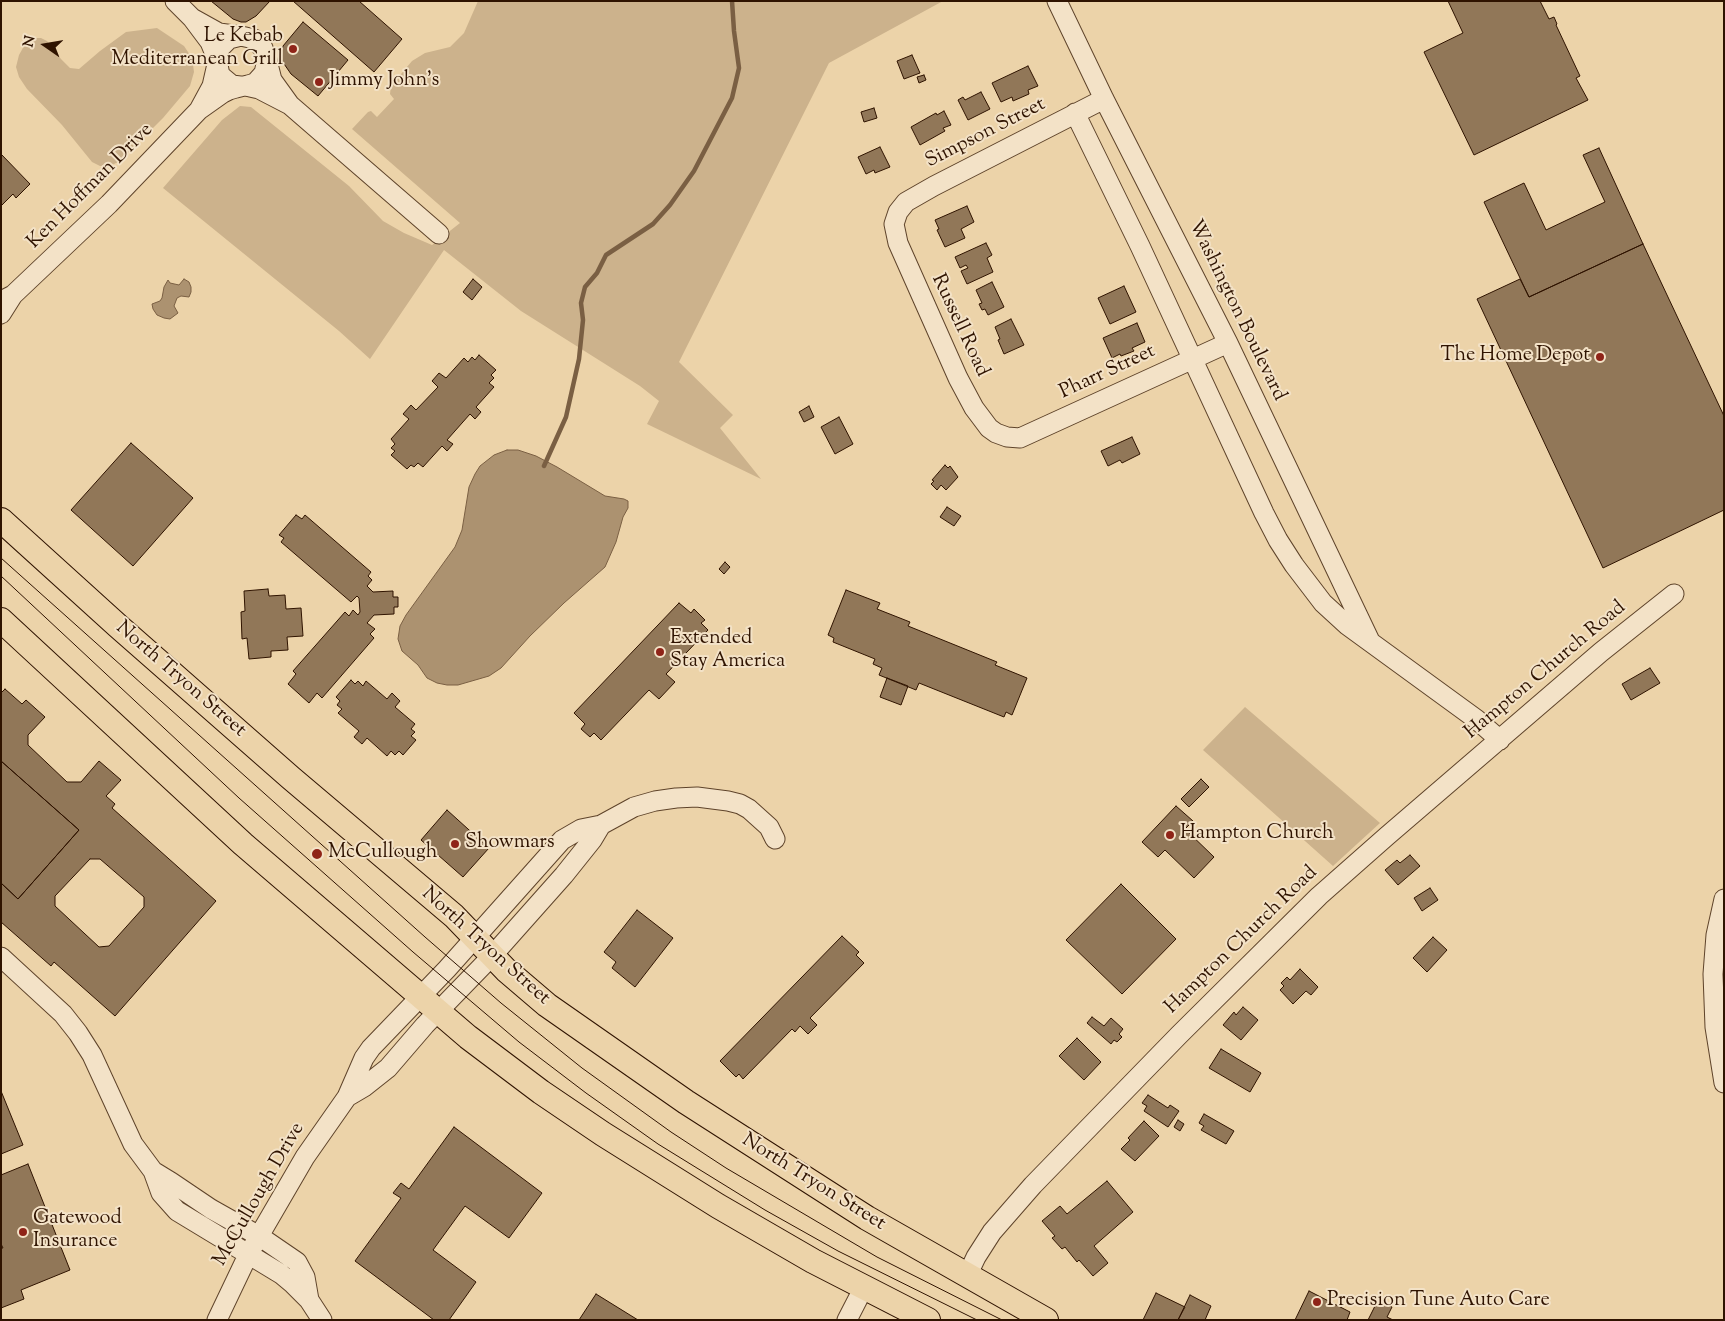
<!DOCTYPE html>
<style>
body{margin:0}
#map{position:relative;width:1725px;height:1321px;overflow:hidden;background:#ecd3a9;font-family:"Sorts Mill Goudy",serif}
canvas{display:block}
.frame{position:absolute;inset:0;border:2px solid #2f1300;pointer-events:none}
.north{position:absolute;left:20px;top:20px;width:50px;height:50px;-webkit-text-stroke:4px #f3e2c7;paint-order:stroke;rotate:283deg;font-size:14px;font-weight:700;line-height:20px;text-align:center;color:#2f1300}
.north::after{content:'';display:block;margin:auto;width:18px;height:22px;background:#2f1300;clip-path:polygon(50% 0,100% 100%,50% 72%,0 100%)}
</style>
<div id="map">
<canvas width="1725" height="1321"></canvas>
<div class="frame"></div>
<div class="north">N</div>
</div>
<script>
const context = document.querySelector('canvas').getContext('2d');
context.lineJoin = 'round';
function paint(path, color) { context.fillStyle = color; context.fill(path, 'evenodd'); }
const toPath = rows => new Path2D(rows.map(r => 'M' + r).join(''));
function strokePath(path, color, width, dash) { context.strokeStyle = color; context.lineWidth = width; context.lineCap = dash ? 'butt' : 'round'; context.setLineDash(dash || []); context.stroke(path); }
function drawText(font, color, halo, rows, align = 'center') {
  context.font = font + ' "Sorts Mill Goudy",serif'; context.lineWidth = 4; context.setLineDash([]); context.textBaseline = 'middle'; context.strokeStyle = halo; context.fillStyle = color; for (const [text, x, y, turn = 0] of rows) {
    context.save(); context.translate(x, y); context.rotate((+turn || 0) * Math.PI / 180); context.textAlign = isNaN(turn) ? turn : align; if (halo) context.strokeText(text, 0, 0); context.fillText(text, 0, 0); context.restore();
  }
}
const green = toPath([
 [478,1,943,1,829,63,679,362,733,415,720,428,761,479,647,424,659,401,640,386,521,311,444,250,370,359,339,331,163,188,222,120,240,106,251,107,349,186,383,221,404,233,432,245,460,223,352,129,368,112,371,111,377,117,394,99,390,94,391,86,412,61,425,53,450,47,464,33],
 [157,28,184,46,192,58,194,72,190,86,163,118,120,161,110,166,100,166,92,162,62,125,27,89,19,77,16,67,19,55,24,46,31,38,41,38,47,41,61,59,70,68,79,69,100,51,126,32],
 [1245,707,1380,823,1333,866,1203,750]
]);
const water = toPath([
 [184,279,189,282,191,287,191,292,189,297,181,296,177,298,174,306,178,313,170,319,164,318,157,315,153,309,152,304,160,301,162,298,164,287,168,280,170,283,179,285,184,279],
 [507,450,518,450,536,456,557,467,605,496,624,499,628,501,628,508,623,517,616,542,605,567,564,603,530,636,501,668,489,676,458,685,447,685,437,683,427,678,418,665,402,651,398,639,400,626,406,615,455,547,462,530,469,487,475,474,480,466,494,455,507,450]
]);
const stream = toPath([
 [544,466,566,417,579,359,583,320,581,303,585,287,597,273,606,255,653,224,670,205,694,171,732,98,739,68,734,31,732,1]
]);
const building = toPath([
 [211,1,270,1,256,16,246,22,241,22,233,19,211,1],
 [293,1,359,1,402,39,374,72,293,1],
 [1448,1,1540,1,1549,19,1554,17,1557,24,1556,25,1580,76,1576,78,1588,100,1474,155,1424,52,1463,33,1448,1],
 [303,22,348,60,318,96,291,74,280,58,283,46,303,22],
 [912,55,920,73,904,79,897,61,912,55],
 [1028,66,1038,86,1028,90,1029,94,1013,101,1012,97,1001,102,992,83,1028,66],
 [924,75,926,80,919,83,917,77,924,75],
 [981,92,990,109,968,120,958,100,963,97,965,100,981,92],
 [874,108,877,118,864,122,861,112,874,108],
 [944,111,951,125,943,128,945,131,920,145,911,127,936,113,937,115,944,111],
 [880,147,890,167,875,173,874,170,866,174,858,157,880,147],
 [1599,148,1643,244,1529,297,1484,202,1524,183,1546,230,1605,202,1583,155,1599,148],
 [1,154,30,184,16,198,13,194,1,206,1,154],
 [967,206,974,222,961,229,965,238,945,247,937,230,939,229,935,220,967,206],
 [986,243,992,255,987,258,993,272,967,284,961,271,968,268,966,265,960,268,955,257,986,243],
 [1643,244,1724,416,1724,510,1603,568,1477,299,1520,279,1529,297,1643,244],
 [473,279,482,287,472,300,463,292,473,279],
 [992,282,1004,307,988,315,985,309,982,310,979,304,982,303,976,290,992,282],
 [1124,286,1136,312,1110,324,1098,298,1124,286],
 [1011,319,1024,345,1004,354,998,340,1000,339,995,327,1011,319],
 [1137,323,1145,342,1132,348,1134,351,1121,356,1120,354,1112,358,1103,338,1137,323],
 [479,355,496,370,491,375,494,378,489,383,494,387,476,407,481,412,475,419,470,414,447,440,453,444,447,451,442,446,423,467,418,463,414,467,411,465,407,469,391,455,395,451,391,448,395,444,391,439,409,419,403,414,411,405,416,410,438,387,432,381,439,373,446,378,464,358,468,362,472,357,475,360,479,355],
 [809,406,814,417,804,422,799,412,809,406],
 [839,417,853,444,835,454,821,427,839,417],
 [1132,437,1140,454,1122,463,1120,460,1108,466,1101,451,1132,437],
 [131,443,193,498,133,566,71,510,131,443],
 [945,465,948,468,950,466,958,477,946,490,941,485,937,490,931,484,934,481,932,480,945,465],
 [947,507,961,516,954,526,940,517,947,507],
 [296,515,302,519,305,515,371,572,368,576,372,580,367,586,373,592,393,591,393,597,398,597,398,607,394,607,394,614,374,615,367,623,375,629,370,634,374,638,322,698,317,693,309,703,288,684,296,674,293,671,345,612,349,616,353,610,358,615,360,612,359,598,357,596,351,602,281,542,284,538,279,535,296,515],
 [725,562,730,567,724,574,719,569,725,562],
 [268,589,269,596,285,595,286,609,301,608,303,636,287,637,288,650,271,651,271,657,249,659,247,638,242,639,241,612,245,611,244,591,268,589],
 [846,590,880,603,877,609,910,622,908,626,997,662,995,665,1027,678,1012,715,1006,712,1004,717,919,683,916,690,879,675,882,668,873,664,875,659,833,642,834,638,828,635,846,590],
 [679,603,691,613,694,609,705,620,701,623,708,630,666,674,675,682,659,699,649,690,601,740,594,733,590,737,581,729,585,724,574,713,679,603],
 [1650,668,1660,683,1631,700,1622,684,1650,668],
 [887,678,908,686,901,705,880,697,887,678],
 [351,680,355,684,358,681,363,686,366,681,387,699,392,693,400,701,395,707,415,724,411,729,415,732,411,736,416,740,403,755,399,751,395,755,391,751,387,756,367,738,362,744,354,737,359,731,338,713,342,709,337,705,340,701,336,697,351,680],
 [5,689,22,704,26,700,45,717,28,735,28,745,67,782,81,782,99,761,121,780,106,796,115,804,112,808,216,901,115,1016,54,962,51,966,1,922,1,883,18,899,79,830,1,761,1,693,5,689],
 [90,859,100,859,144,897,144,907,109,946,99,947,55,906,55,896,90,859],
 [1,761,79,830,18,899,1,883,1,761],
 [1201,779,1209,787,1189,807,1181,799,1201,779],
 [1176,806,1193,821,1185,829,1214,857,1194,878,1165,850,1158,857,1142,842,1176,806],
 [447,810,489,848,463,877,421,840,447,810],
 [1410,855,1420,866,1398,885,1385,870,1397,860,1400,863,1410,855],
 [1121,884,1176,939,1122,994,1066,940,1121,884],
 [1430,888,1438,900,1422,911,1414,898,1430,888],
 [637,910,673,938,635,987,612,968,616,962,604,952,637,910],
 [842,936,859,952,856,955,864,963,810,1018,817,1025,808,1034,800,1026,795,1032,792,1029,743,1079,739,1074,736,1077,720,1061,842,936],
 [1433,937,1447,950,1427,972,1413,958,1433,937],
 [1300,969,1318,987,1311,995,1306,991,1293,1004,1280,990,1284,986,1281,983,1287,977,1290,980,1300,969],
 [1243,1007,1258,1020,1241,1040,1223,1025,1234,1012,1236,1015,1243,1007],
 [1092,1017,1104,1026,1111,1018,1123,1029,1119,1034,1122,1037,1117,1042,1114,1040,1111,1044,1087,1023,1092,1017],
 [1077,1038,1101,1062,1084,1080,1059,1056,1077,1038],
 [1221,1049,1261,1073,1250,1092,1209,1068,1221,1049],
 [1,1091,23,1145,1,1154,1,1091],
 [1148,1095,1168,1108,1170,1105,1179,1111,1168,1127,1144,1111,1147,1106,1142,1103,1148,1095],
 [1204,1114,1234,1131,1226,1144,1201,1130,1204,1126,1199,1123,1204,1114],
 [1178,1120,1184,1124,1180,1131,1174,1127,1178,1120],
 [1144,1121,1159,1136,1135,1161,1121,1149,1130,1140,1128,1138,1144,1121],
 [454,1127,542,1193,509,1238,465,1206,433,1250,476,1282,449,1320,434,1320,355,1261,401,1198,393,1193,401,1183,409,1189,454,1127],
 [28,1164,70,1270,21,1290,24,1299,1,1308,1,1248,3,1248,1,1244,1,1175,28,1164],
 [1107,1181,1133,1212,1094,1246,1108,1263,1093,1276,1079,1260,1077,1262,1065,1247,1062,1249,1052,1238,1055,1236,1042,1221,1060,1206,1067,1214,1107,1181],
 [1309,1291,1350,1312,1347,1320,1295,1320,1309,1291],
 [1156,1293,1185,1307,1178,1320,1143,1320,1156,1293],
 [596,1294,638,1320,579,1320,596,1294],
 [1190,1295,1211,1306,1205,1320,1178,1320,1190,1295],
 [1378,1300,1392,1307,1387,1317,1393,1320,1368,1320,1378,1300]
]);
const minor = toPath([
 [175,1,192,18],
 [1057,1,1104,99,1228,343,1370,641],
 [241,36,219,33,192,18,210,42,215,54,217,64,212,86,199,110,223,93,229,90,236,88,248,85,255,83,264,73,267,60,263,48,254,39,241,36,229,39,220,48,217,60,220,75,232,85,240,86,244,86,250,87,259,89,290,105,272,80,267,60],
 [1104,99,934,186,906,202,898,212,894,224,898,243,958,378,974,408,989,428,996,433,1007,437,1020,438,1228,343],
 [290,105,439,234],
 [1075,113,1140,246,1264,513,1278,540,1294,565,1323,603,1347,625,1476,719,1500,740],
 [13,295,109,204,199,110],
 [1,301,13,295,1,314],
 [1724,899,1716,935,1713,974,1715,1027,1724,1083],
 [1,957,63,1014,78,1033,92,1055,133,1144,153,1171],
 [347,1097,364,1087,388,1068,425,1025,492,956,564,875,592,840,601,825],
 [153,1171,171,1182,211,1209,259,1236,297,1262,305,1277,309,1300,293,1284,281,1274,177,1211,161,1193,153,1171],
 [967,1276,976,1257,992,1232,1033,1185,1179,1035,1319,896,1387,836,1601,652,1674,594],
 [309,1300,322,1320],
 [217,1320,248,1255,305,1157,347,1097,364,1058,371,1048,447,969,562,840,581,829,601,825,634,807,655,801,676,798,697,797,728,801,740,804,749,809,769,827,775,839],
 [847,1320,864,1287]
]);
const major = toPath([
 [1,520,118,626,291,778,454,916,506,970,547,1005,686,1102,867,1218,1046,1320],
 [1,620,243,844,468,1037,541,1092,603,1134,718,1206,813,1261,928,1320]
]);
const tram = toPath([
 [1,558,425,937,501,1003,582,1068,671,1132,726,1168,877,1257,1002,1320],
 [1,576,239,798,413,952,519,1042,586,1093,658,1144,765,1210,838,1251,977,1320]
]);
const markers = [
 [293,49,5,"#8f2418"],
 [319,82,5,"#8f2418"],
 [1600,357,5,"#8f2418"],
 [660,652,5,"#8f2418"],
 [1170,835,5,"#8f2418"],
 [455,844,5,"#8f2418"],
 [317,854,6,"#8f2418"],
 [23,1232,5,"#8f2418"],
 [1317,1302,5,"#8f2418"]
];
const poiNames = [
 ["Le Kebab",283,38,"right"],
 ["Mediterranean Grill",283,61,"right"],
 ["Jimmy John's",329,82],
 ["The Home Depot",1590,357,"right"],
 ["Extended",670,640],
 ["Stay America",670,663],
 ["Hampton Church",1180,835],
 ["Showmars",465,844],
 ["McCullough",328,854],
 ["Gatewood",33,1220],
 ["Insurance",33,1243],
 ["Precision Tune Auto Care",1327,1302]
];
const streetNames = [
 ["Simpson Street",986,134,-27],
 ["Ken Hoffman Drive",91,187,-45],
 ["Washington Boulevard",1236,311,64],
 ["Russell Road",959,326,65],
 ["Pharr Street",1108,373,-25],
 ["Hampton Church Road",1546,671,-40],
 ["North Tryon Street",180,680,41],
 ["Hampton Church Road",1242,941,-44],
 ["North Tryon Street",485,947,42],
 ["North Tryon Street",813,1183,32],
 ["McCullough Drive",260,1195,-60]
];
paint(green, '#ccb28c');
paint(water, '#ac9270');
strokePath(water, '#7a5f43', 1);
strokePath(stream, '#7a5f43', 4.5);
paint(building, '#917758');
strokePath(building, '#2f1300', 1);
strokePath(minor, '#5e432a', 21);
strokePath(major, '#2f1300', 26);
strokePath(minor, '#f3e2c7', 19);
strokePath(major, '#ecd3a9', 24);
strokePath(tram, '#2f1300', 1);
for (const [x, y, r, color] of markers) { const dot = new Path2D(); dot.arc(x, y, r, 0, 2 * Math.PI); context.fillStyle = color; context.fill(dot); strokePath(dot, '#f3e2c7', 2); }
drawText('20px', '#2f1300', '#f3e2c7', poiNames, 'left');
drawText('20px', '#2f1300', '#f3e2c7', streetNames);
</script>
